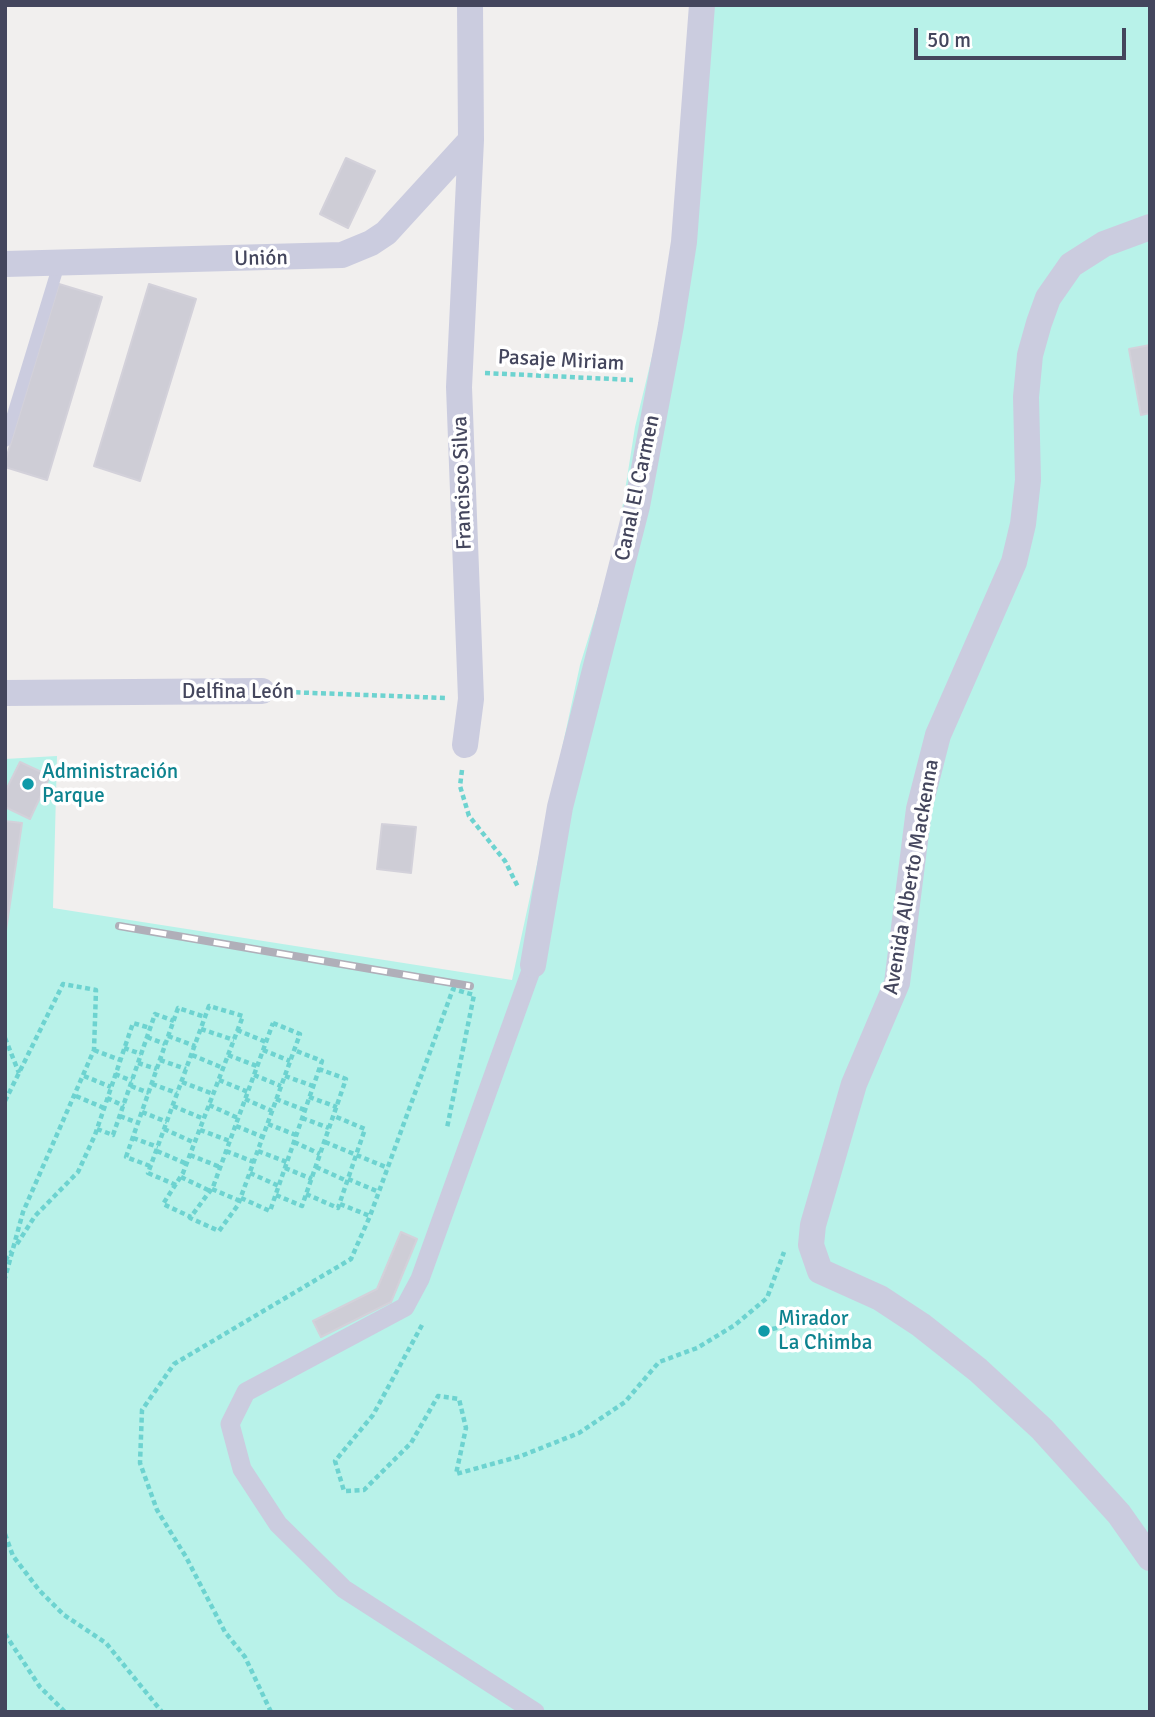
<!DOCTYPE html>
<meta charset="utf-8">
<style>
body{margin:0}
#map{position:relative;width:1155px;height:1717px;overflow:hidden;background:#f1efee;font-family:Signika,sans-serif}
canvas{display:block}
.frame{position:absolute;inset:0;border:7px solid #44465d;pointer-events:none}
.scale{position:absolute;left:914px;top:28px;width:212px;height:32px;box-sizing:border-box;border:4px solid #44465d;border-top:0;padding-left:9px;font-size:21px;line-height:24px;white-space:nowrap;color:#44465d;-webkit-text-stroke:5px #fff;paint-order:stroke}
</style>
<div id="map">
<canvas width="1155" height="1717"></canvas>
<div class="frame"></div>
<div class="scale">50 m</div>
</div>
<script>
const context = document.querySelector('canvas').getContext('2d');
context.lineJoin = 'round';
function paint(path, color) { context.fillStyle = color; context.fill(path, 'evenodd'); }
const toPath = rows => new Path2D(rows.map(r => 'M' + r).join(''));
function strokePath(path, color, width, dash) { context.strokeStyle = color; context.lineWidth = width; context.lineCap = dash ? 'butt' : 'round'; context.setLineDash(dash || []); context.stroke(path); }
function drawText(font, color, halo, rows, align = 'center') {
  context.font = font + ' Signika,sans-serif'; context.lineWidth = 7; context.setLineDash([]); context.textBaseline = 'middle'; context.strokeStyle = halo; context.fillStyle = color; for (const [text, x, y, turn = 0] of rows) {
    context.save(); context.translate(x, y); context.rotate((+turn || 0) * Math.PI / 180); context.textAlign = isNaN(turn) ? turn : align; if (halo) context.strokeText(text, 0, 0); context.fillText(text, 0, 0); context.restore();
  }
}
const green = toPath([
 [690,5,1150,5,1150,1712,5,1712,5,759,57,756,53,908,512,980,580,665,616,548,635,427,669,286]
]);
const building = toPath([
 [346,158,375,171,348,228,320,214,346,158],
 [59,284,102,297,47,480,5,467,5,462,59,284],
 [149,284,196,299,140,481,94,466,149,284],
 [1150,345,1150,413,1141,415,1129,349,1150,345],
 [20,762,50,776,30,819,5,807,5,792,20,762],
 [5,821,22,823,5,937,5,821],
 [382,824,416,827,411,873,377,869,382,824],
 [401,1232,417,1239,391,1302,321,1337,313,1321,377,1289,401,1232]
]);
const path = toPath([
 [485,373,633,380],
 [287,692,446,698],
 [462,770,460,786,469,816,505,861,518,887],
 [273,1023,300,1034,238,1205,219,1231,190,1218,213,1187,273,1023],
 [201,1029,234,1040],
 [237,1030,266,1042],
 [168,1036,195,1046],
 [147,1037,165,1044],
 [5,1038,19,1073],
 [124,1048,141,1054],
 [94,1050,120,1060],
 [263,1050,290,1061],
 [192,1055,223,1068],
 [228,1055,257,1066],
 [160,1060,186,1069],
 [138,1063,157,1069],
 [115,1074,132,1081],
 [254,1075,281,1086],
 [84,1076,111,1087],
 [285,1076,313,1086],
 [219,1080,248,1092],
 [182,1082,213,1094],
 [152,1084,177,1093],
 [131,1086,149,1093],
 [76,1096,104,1108],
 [309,1097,337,1107],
 [107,1098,124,1106],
 [245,1099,272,1111],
 [276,1099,305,1110],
 [5,1101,63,984,96,990,94,1050,23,1212,5,1278],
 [209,1105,238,1118],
 [173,1106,204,1119],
 [142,1112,167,1122],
 [120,1116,138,1123],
 [302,1118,329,1128],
 [268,1124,296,1135],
 [236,1126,263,1137],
 [97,1129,113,1135,155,1014,174,1021],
 [164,1129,195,1143],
 [200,1130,230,1141],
 [133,1138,158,1147],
 [294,1142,320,1154],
 [325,1142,388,1168],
 [157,1151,187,1164],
 [226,1151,254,1162],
 [258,1151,287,1162],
 [190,1155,220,1167],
 [150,1166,126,1157,178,1008,205,1017],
 [316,1167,347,1181],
 [285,1168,312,1179],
 [250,1173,279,1186],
 [181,1177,210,1191],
 [348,1179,379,1192],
 [176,1185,148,1173,209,1006,243,1016,183,1173,163,1204,191,1217],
 [212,1189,240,1201],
 [306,1194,338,1208,365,1129,334,1116],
 [276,1195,302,1206,346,1079,319,1069],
 [241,1198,270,1211,322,1061,294,1050],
 [340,1204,370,1216],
 [17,1244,35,1216,78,1172,95,1135,133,1023,150,1028],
 [5,1260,12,1251],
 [422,1325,373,1415,335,1461,344,1491,364,1490,411,1443,438,1396,459,1399,466,1428,456,1474,521,1456,579,1433,625,1402,659,1362,697,1348,735,1325,767,1298,784,1252],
 [764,1331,797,1323],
 [5,1534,13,1556,39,1590,64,1615,106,1643,162,1712],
 [5,1634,40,1687,65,1712],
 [271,1712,245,1657,225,1632,186,1557,157,1510,140,1463,142,1410,174,1364,351,1259,370,1216,453,989,474,995,447,1128]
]);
const service = toPath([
 [5,441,59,264]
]);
const pedestrian = toPath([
 [533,965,420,1279,405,1307,246,1392,230,1424,242,1469,278,1524,344,1589,535,1712]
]);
const minor = toPath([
 [1150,227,1104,244,1071,265,1048,298,1039,323,1030,355,1026,397,1028,480,1023,524,1014,562,938,735,919,809,897,983,854,1084,813,1225,811,1245,820,1271,880,1298,921,1325,978,1370,1042,1429,1119,1514,1150,1558],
 [5,264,342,255,371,243,386,233,471,140],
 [5,693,262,691],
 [465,745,471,699,459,387,471,140,470,5],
 [533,965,560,807,637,506,671,325,684,242,702,5]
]);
const rail = toPath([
 [119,926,470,986]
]);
const markers = [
 [28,784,7,"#0f9aa8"],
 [764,1331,7,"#0f9aa8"]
];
const streetNames = [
 ["Unión",261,259,-1],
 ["Pasaje Miriam",561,361,3],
 ["Francisco Silva",463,483,-92],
 ["Canal El Carmen",638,488,-78],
 ["Delfina León",238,692],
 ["Avenida Alberto Mackenna",912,877,-80]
];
const cultureNames = [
 ["Administración",42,772],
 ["Parque",42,796],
 ["Mirador",778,1319],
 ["La Chimba",778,1343]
];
paint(green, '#b8f2e9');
paint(building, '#cecdd6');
strokePath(building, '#d3d1da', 2);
strokePath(path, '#6dd3d0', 4.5, [5, 3.5]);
strokePath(service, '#cbccdf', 12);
strokePath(pedestrian, '#cbccdf', 19);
strokePath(minor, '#cbccdf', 26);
strokePath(rail, '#b0afb9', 8);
strokePath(rail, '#fff', 5, [16]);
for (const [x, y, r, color] of markers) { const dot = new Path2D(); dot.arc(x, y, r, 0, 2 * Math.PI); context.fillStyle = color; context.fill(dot); strokePath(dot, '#fff', 2.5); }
drawText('21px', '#44465d', '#fff', streetNames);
drawText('21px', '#0d838f', '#fff', cultureNames, 'left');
</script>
